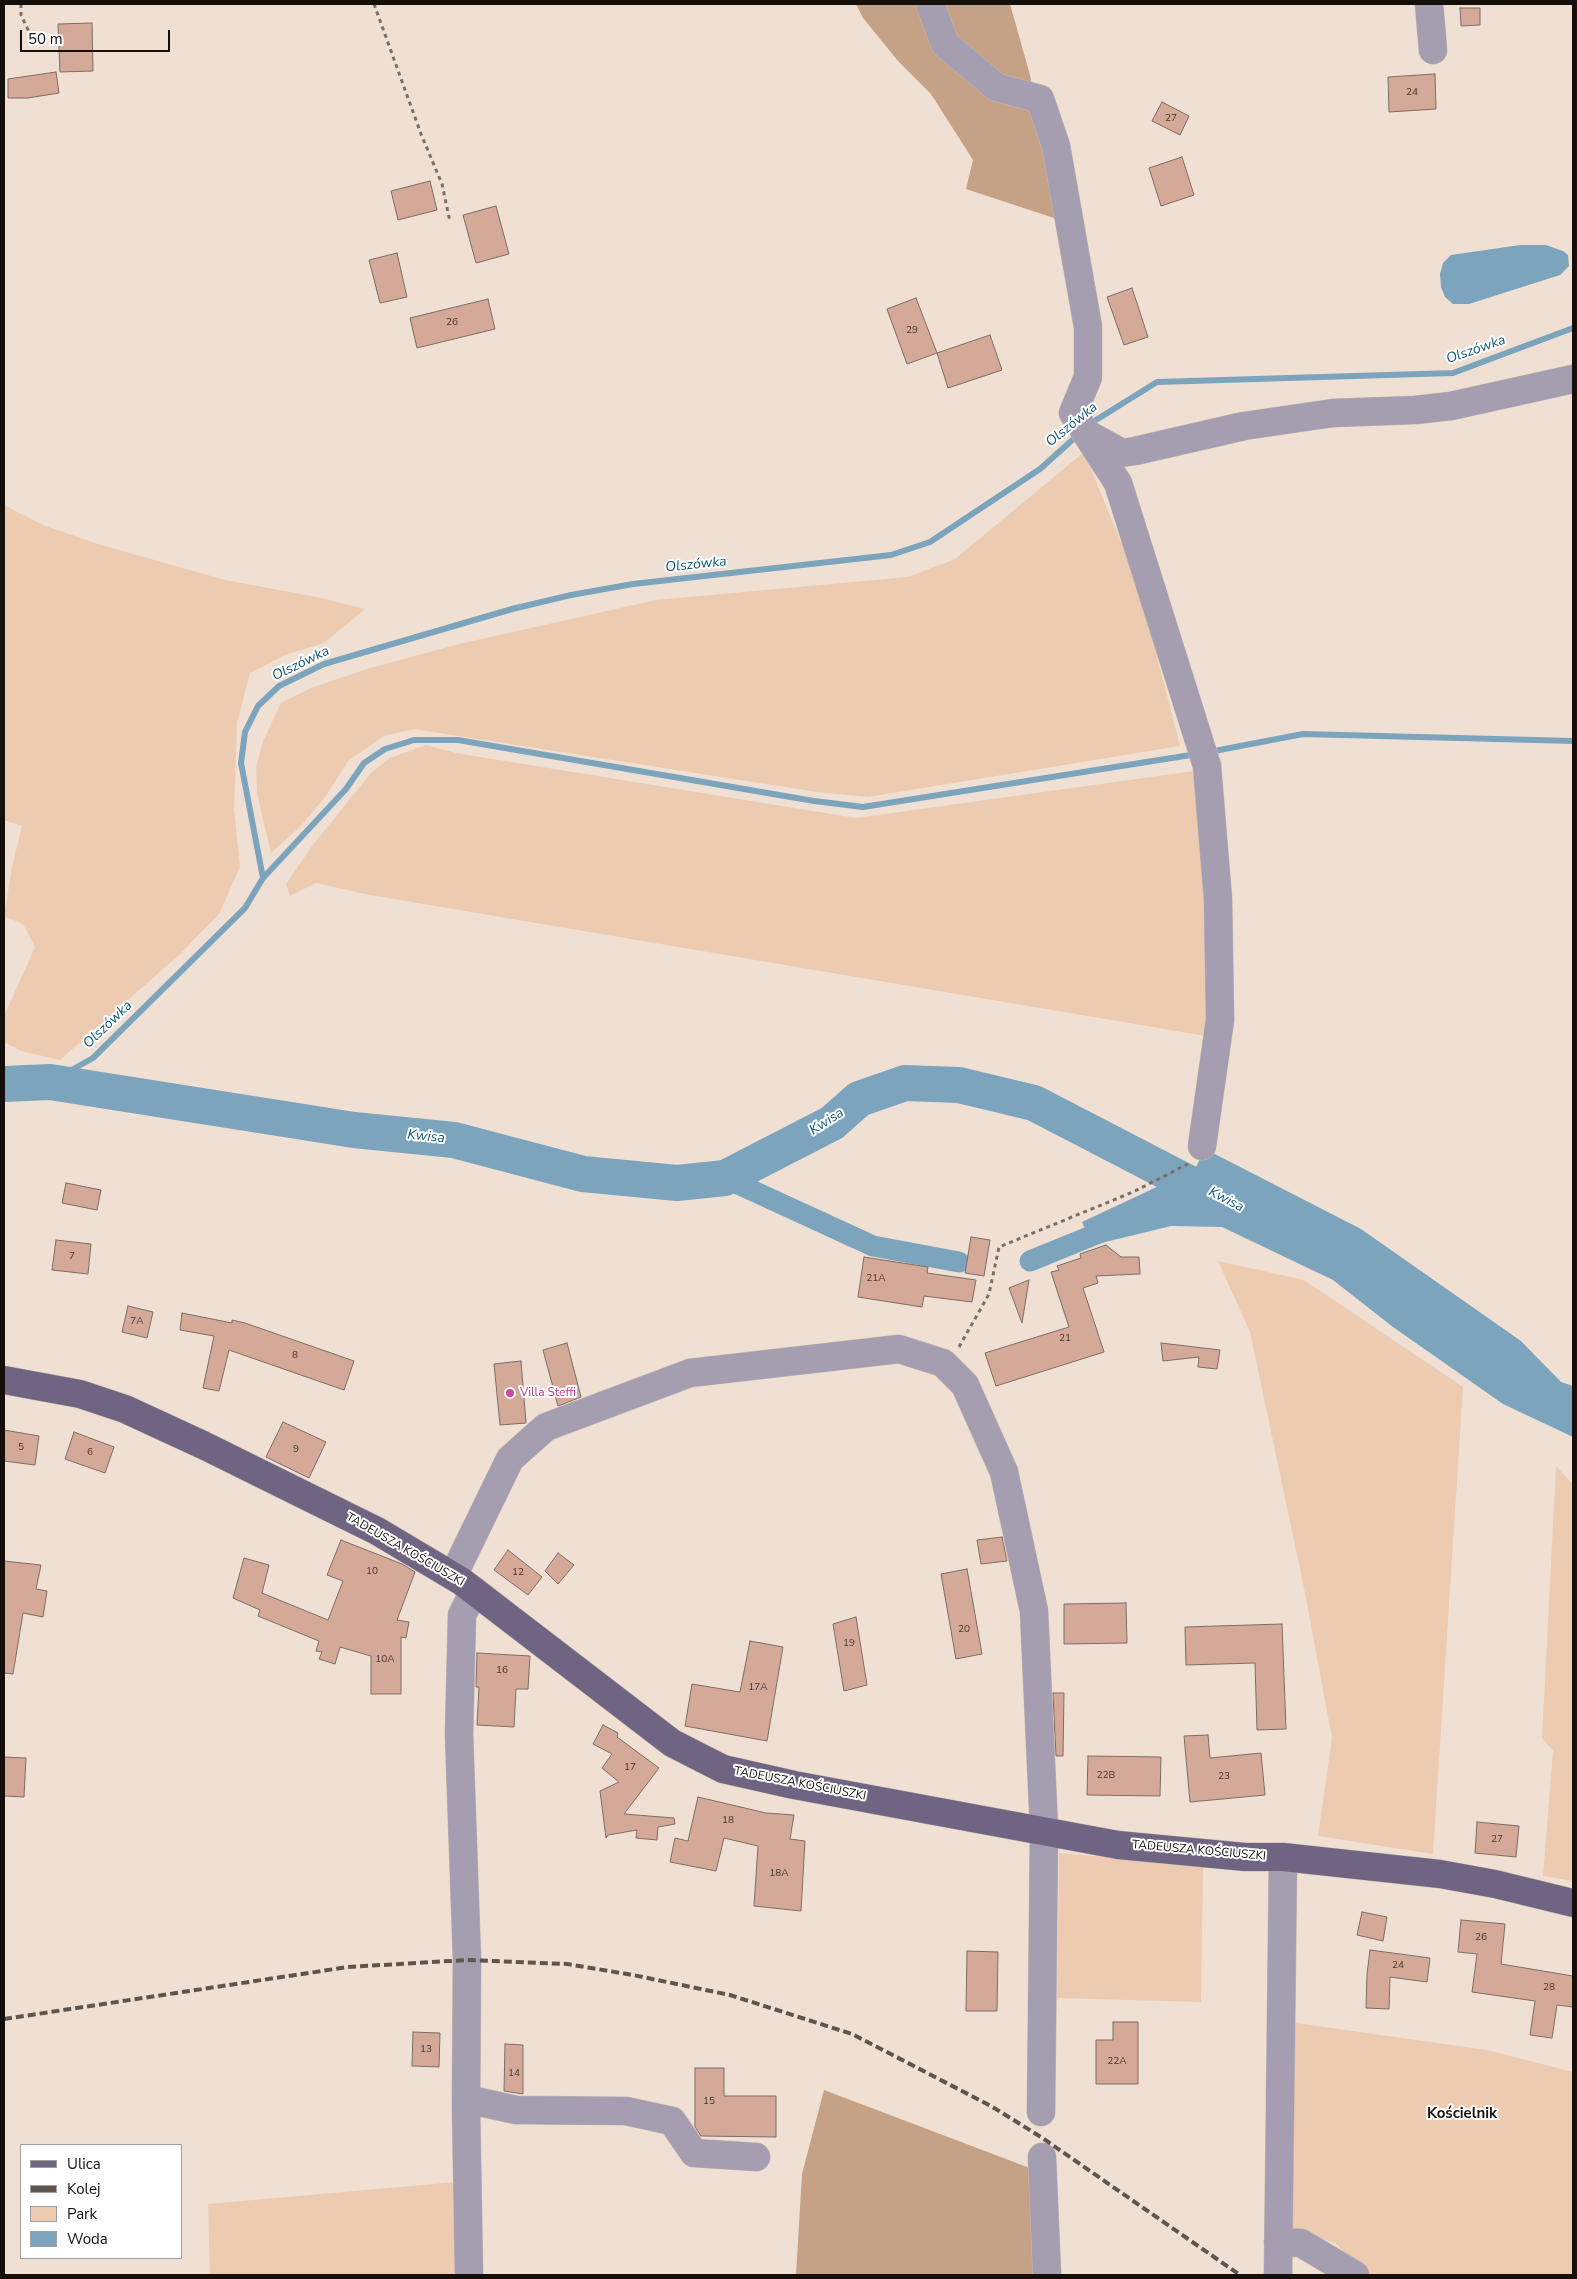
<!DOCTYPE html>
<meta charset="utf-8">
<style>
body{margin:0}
#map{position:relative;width:1577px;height:2279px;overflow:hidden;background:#f0e0d4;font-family:"Nunito Sans",sans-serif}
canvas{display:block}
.frame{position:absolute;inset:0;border:5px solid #140f0b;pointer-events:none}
.legend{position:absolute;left:20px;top:2144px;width:162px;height:115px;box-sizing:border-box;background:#fff;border:1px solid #a19f9d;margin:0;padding:6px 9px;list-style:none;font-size:15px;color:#140f0b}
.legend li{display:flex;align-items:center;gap:10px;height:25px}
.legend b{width:25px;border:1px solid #a19f9d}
.scale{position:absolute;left:20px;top:30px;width:150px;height:22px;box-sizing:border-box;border:2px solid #140f0b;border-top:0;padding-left:6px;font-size:15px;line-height:18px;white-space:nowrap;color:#140f0b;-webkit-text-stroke:4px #fff;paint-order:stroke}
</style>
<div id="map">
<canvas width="1577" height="2279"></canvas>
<div class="frame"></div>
<ul class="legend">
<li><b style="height:6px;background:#6f6583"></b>Ulica</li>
<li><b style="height:6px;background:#5e554f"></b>Kolej</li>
<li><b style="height:14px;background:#eccbb1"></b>Park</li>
<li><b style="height:14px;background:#7ca4bd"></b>Woda</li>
</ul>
<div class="scale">50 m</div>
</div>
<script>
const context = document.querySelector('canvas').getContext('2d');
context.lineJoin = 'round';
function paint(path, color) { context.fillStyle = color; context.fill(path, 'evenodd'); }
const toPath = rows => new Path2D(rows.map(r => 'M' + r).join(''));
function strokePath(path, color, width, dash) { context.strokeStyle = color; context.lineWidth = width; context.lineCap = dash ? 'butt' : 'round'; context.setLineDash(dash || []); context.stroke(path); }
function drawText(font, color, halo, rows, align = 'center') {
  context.font = font + ' "Nunito Sans",sans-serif'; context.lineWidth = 4; context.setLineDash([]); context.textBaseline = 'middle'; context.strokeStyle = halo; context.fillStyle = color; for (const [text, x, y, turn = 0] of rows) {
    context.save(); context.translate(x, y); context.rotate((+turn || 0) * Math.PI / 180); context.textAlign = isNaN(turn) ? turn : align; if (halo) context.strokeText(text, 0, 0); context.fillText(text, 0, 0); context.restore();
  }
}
const green = toPath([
 [1084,452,1139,586,1180,746,868,797,817,792,414,729,384,736,348,761,326,796,300,827,271,853,257,793,256,767,263,741,281,703,311,688,367,669,459,644,656,600,908,577,955,559],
 [4,505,43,525,98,544,225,580,317,597,365,609,324,643,285,655,250,673,237,723,234,809,240,867,219,914,179,955,60,1060,21,1051,4,1042,4,1016,35,947,23,924,4,916,12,867,22,826,4,820],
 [426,745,456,753,856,818,1194,771,1204,878,1206,1036,370,895,316,883,290,896,286,884,312,846,371,773,390,758],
 [1218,1261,1304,1280,1463,1387,1433,1854,1318,1836,1332,1738,1304,1588,1250,1332],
 [1556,1466,1573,1484,1573,1881,1543,1876,1553,1751,1542,1738],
 [1059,1853,1203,1865,1201,2002,1057,1998],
 [1289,2022,1487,2050,1573,2072,1573,2275,1368,2275,1335,2243,1292,2230,1287,2180],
 [467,2181,469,2275,210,2275,208,2204]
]);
const forest = toPath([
 [856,4,1010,4,1030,75,1057,219,966,189,973,160,931,94,898,61,863,18],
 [824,2090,1043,2173,1047,2275,796,2275,802,2174]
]);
const water = toPath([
 [1520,245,1546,245,1563,251,1568,255,1569,266,1560,275,1469,304,1453,304,1445,297,1441,287,1440,274,1443,263,1451,255],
 [1205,1149,1361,1229,1521,1341,1561,1382,1573,1386,1573,1437,1503,1404,1393,1327,1333,1280,1222,1227,1171,1226,1093,1245,1082,1222,1195,1169]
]);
const stream = toPath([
 [1088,425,1157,382,1453,373,1573,328],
 [1209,752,1303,734,1573,741],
 [263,878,346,789,364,763,385,749,414,740,458,740,814,801,863,807,1197,754],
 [50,1082,93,1058,245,908,263,878,241,763,245,732,258,706,279,686,324,664,512,609,571,595,633,584,891,555,930,542,1040,469,1079,434]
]);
const canal = toPath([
 [725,1178,873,1246,959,1262],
 [1030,1261,1116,1226]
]);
const river = toPath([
 [4,1084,50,1082,354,1130,454,1140,583,1174,677,1183,725,1178,832,1123,859,1099,905,1083,959,1085,1034,1103,1221,1200]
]);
const building = toPath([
 [1460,8,1480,8,1480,25,1461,26,1460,8],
 [92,23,93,71,60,72,58,24,92,23],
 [56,72,59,93,28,98,8,98,8,79,56,72],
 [1435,74,1436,109,1389,112,1388,77,1435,74],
 [1162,102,1189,116,1180,135,1152,121,1162,102],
 [1182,157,1194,195,1161,206,1149,168,1182,157],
 [430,181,437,210,398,220,391,191,430,181],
 [496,206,509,254,476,263,463,215,496,206],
 [397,253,407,297,380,303,369,260,397,253],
 [1132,288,1148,337,1124,345,1107,297,1132,288],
 [916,298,937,353,907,364,887,309,916,298],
 [488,299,495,329,417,348,410,318,488,299],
 [990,335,1002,370,948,388,937,353,990,335],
 [66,1183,101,1190,97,1210,62,1203,66,1183],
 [971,1237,990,1240,984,1276,965,1273,971,1237],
 [56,1240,91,1244,88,1274,52,1270,56,1240],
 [1106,1245,1121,1257,1139,1257,1140,1274,1096,1276,1098,1283,1083,1288,1104,1352,996,1386,985,1353,1069,1327,1051,1272,1059,1270,1057,1266,1081,1258,1080,1254,1106,1245],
 [864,1257,928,1267,927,1273,976,1280,972,1302,924,1296,922,1307,858,1297,864,1257],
 [1029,1280,1022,1323,1009,1288,1029,1280],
 [128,1306,153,1312,147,1338,122,1332,128,1306],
 [182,1313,232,1323,232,1320,245,1323,354,1361,344,1390,229,1350,219,1391,203,1388,214,1336,180,1330,182,1313],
 [567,1343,581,1397,558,1406,543,1350,567,1343],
 [1161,1343,1220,1350,1217,1369,1198,1367,1199,1357,1163,1361,1161,1343],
 [521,1361,526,1423,500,1425,494,1364,521,1361],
 [283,1422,326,1442,309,1478,266,1457,283,1422],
 [4,1430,39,1436,35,1465,4,1461,4,1430],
 [74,1432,114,1447,105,1473,65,1459,74,1432],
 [1002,1537,1007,1561,981,1564,977,1540,1002,1537],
 [341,1540,402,1564,415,1572,397,1620,409,1622,406,1638,401,1637,401,1694,371,1694,371,1656,340,1647,335,1664,319,1659,322,1652,316,1651,319,1641,258,1616,260,1610,233,1598,244,1558,269,1565,262,1593,328,1620,343,1581,327,1575,341,1540],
 [508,1550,542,1577,528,1595,494,1570,508,1550],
 [558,1553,574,1565,558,1584,545,1571,558,1553],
 [4,1561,41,1565,36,1589,47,1591,43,1617,23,1613,13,1674,4,1673,4,1561],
 [967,1569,982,1654,956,1659,941,1574,967,1569],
 [1126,1603,1127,1643,1064,1644,1064,1604,1126,1603],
 [856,1617,867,1685,844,1691,833,1624,856,1617],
 [1282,1624,1286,1729,1257,1730,1255,1663,1186,1665,1185,1627,1282,1624],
 [750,1641,783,1647,767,1741,685,1726,692,1684,740,1692,750,1641],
 [477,1653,530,1656,528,1689,516,1689,514,1727,477,1725,479,1687,476,1687,477,1653],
 [1053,1693,1064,1693,1063,1756,1056,1756,1053,1693],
 [603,1725,618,1733,617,1737,659,1768,624,1814,674,1818,675,1824,658,1827,657,1840,636,1838,637,1830,608,1835,606,1838,600,1791,619,1782,602,1768,612,1754,593,1744,603,1725],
 [1208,1735,1210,1758,1261,1753,1265,1795,1190,1802,1184,1736,1208,1735],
 [1088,1756,1161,1757,1160,1796,1087,1795,1088,1756],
 [4,1757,26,1758,24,1797,4,1796,4,1757],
 [698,1797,766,1813,794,1815,790,1839,805,1841,801,1911,754,1906,758,1846,724,1838,716,1871,670,1862,675,1838,688,1841,698,1797],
 [1477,1822,1519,1826,1516,1857,1475,1853,1477,1822],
 [1362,1912,1387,1917,1383,1941,1357,1935,1362,1912],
 [1461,1920,1505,1924,1501,1964,1573,1976,1573,2007,1557,2005,1552,2038,1530,2035,1535,2001,1472,1992,1477,1954,1458,1952,1461,1920],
 [1370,1950,1430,1958,1427,1982,1390,1977,1389,2009,1366,2008,1367,1974,1370,1950],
 [967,1951,998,1952,997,2011,966,2011,967,1951],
 [1113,2022,1138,2022,1138,2084,1096,2084,1096,2040,1113,2040,1113,2022],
 [413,2032,440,2033,439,2067,412,2066,413,2032],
 [505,2044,523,2045,523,2094,504,2091,505,2044],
 [695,2068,724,2068,724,2096,776,2096,776,2137,701,2136,695,2127,695,2068]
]);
const path = toPath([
 [21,4,21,15,31,36],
 [374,4,421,134,442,184,450,222],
 [959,1347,989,1294,999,1247,1133,1192,1188,1164]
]);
const minor = toPath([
 [930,4,945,44,996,87,1040,99,1056,146,1088,327,1088,377,1073,413,1118,483,1207,766,1218,899,1220,1020,1202,1146],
 [1429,4,1433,50],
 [1089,435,1122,453,1135,451,1244,426,1333,413,1415,410,1451,406,1573,379],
 [453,1576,510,1459,546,1427,690,1373,899,1349,943,1363,965,1385,1004,1472,1034,1611,1044,1829,1041,2112],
 [466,2099,516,2110,626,2111,672,2121,694,2153,756,2157],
 [1042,2157,1047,2275],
 [1278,2242,1301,2243,1355,2275],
 [469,2275,466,2106,467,1960,459,1734,462,1615,474,1591],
 [1278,2275,1283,1857]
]);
const major = toPath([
 [4,1380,80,1394,125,1409,203,1445,377,1531,461,1581,672,1743,723,1769,794,1785,1118,1845,1245,1857,1283,1857,1440,1874,1495,1884,1573,1903]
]);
const rail = toPath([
 [4,2019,348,1967,467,1960,567,1964,633,1975,730,1995,852,2034,991,2106,1041,2137,1240,2275]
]);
const markers = [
 [510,1393,5,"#d1479c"]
];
const numberNames = [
 ["24",1412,93],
 ["27",1171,119],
 ["26",452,323],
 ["29",912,331],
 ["7",72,1257],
 ["21A",876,1279],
 ["7A",137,1322],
 ["21",1065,1339],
 ["8",295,1356],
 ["5",21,1448],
 ["9",296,1450],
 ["6",90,1453],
 ["10",372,1572],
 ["12",518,1573],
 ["20",964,1630],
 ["19",849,1644],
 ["10A",385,1660],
 ["16",502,1671],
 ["17A",758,1688],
 ["17",630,1768],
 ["22B",1106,1776],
 ["23",1224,1777],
 ["18",728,1821],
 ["27",1497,1840],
 ["18A",779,1874],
 ["26",1481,1938],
 ["24",1398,1966],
 ["28",1549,1988],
 ["13",426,2050],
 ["22A",1117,2062],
 ["14",514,2074],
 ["15",709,2102]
];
const hotelNames = [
 ["Villa Steffi",520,1393]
];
const streetNames = [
 ["TADEUSZA KOŚCIUSZKI",405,1550,30],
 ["TADEUSZA KOŚCIUSZKI",800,1784,11],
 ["TADEUSZA KOŚCIUSZKI",1199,1851,5]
];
const waterNames = [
 ["Olszówka",1476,350,-19],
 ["Olszówka",1072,425,-39],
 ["Olszówka",696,565,-6],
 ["Olszówka",301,664,-26],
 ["Olszówka",108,1025,-44],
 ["Kwisa",827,1122,-33],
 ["Kwisa",426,1137,6],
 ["Kwisa",1226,1200,27]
];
const quarterNames = [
 ["Kościelnik",1462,2114]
];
paint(green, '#eccbb1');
paint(forest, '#c5a185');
paint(water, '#7ca4bd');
strokePath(stream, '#7ca4bd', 6);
strokePath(canal, '#7ca4bd', 21);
strokePath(river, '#7ca4bd', 36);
paint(building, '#d5a998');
strokePath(building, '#7d6c66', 1);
strokePath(minor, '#c8bab0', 29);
strokePath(major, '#c8bab0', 29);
strokePath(path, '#7a7068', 3, [4, 4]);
strokePath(minor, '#a49eb0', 28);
strokePath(major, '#6f6583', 28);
strokePath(rail, '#5e554f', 4, [8, 4]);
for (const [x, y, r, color] of markers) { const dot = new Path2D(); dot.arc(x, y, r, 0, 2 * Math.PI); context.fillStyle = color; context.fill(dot); strokePath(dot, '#fff', 2); }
drawText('10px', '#44362e', null, numberNames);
drawText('12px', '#b23c85', '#fff', hotelNames, 'left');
drawText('12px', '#140f0b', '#fff', streetNames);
drawText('italic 14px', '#0e5779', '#fff', waterNames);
drawText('bold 15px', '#140f0b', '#fff', quarterNames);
</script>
